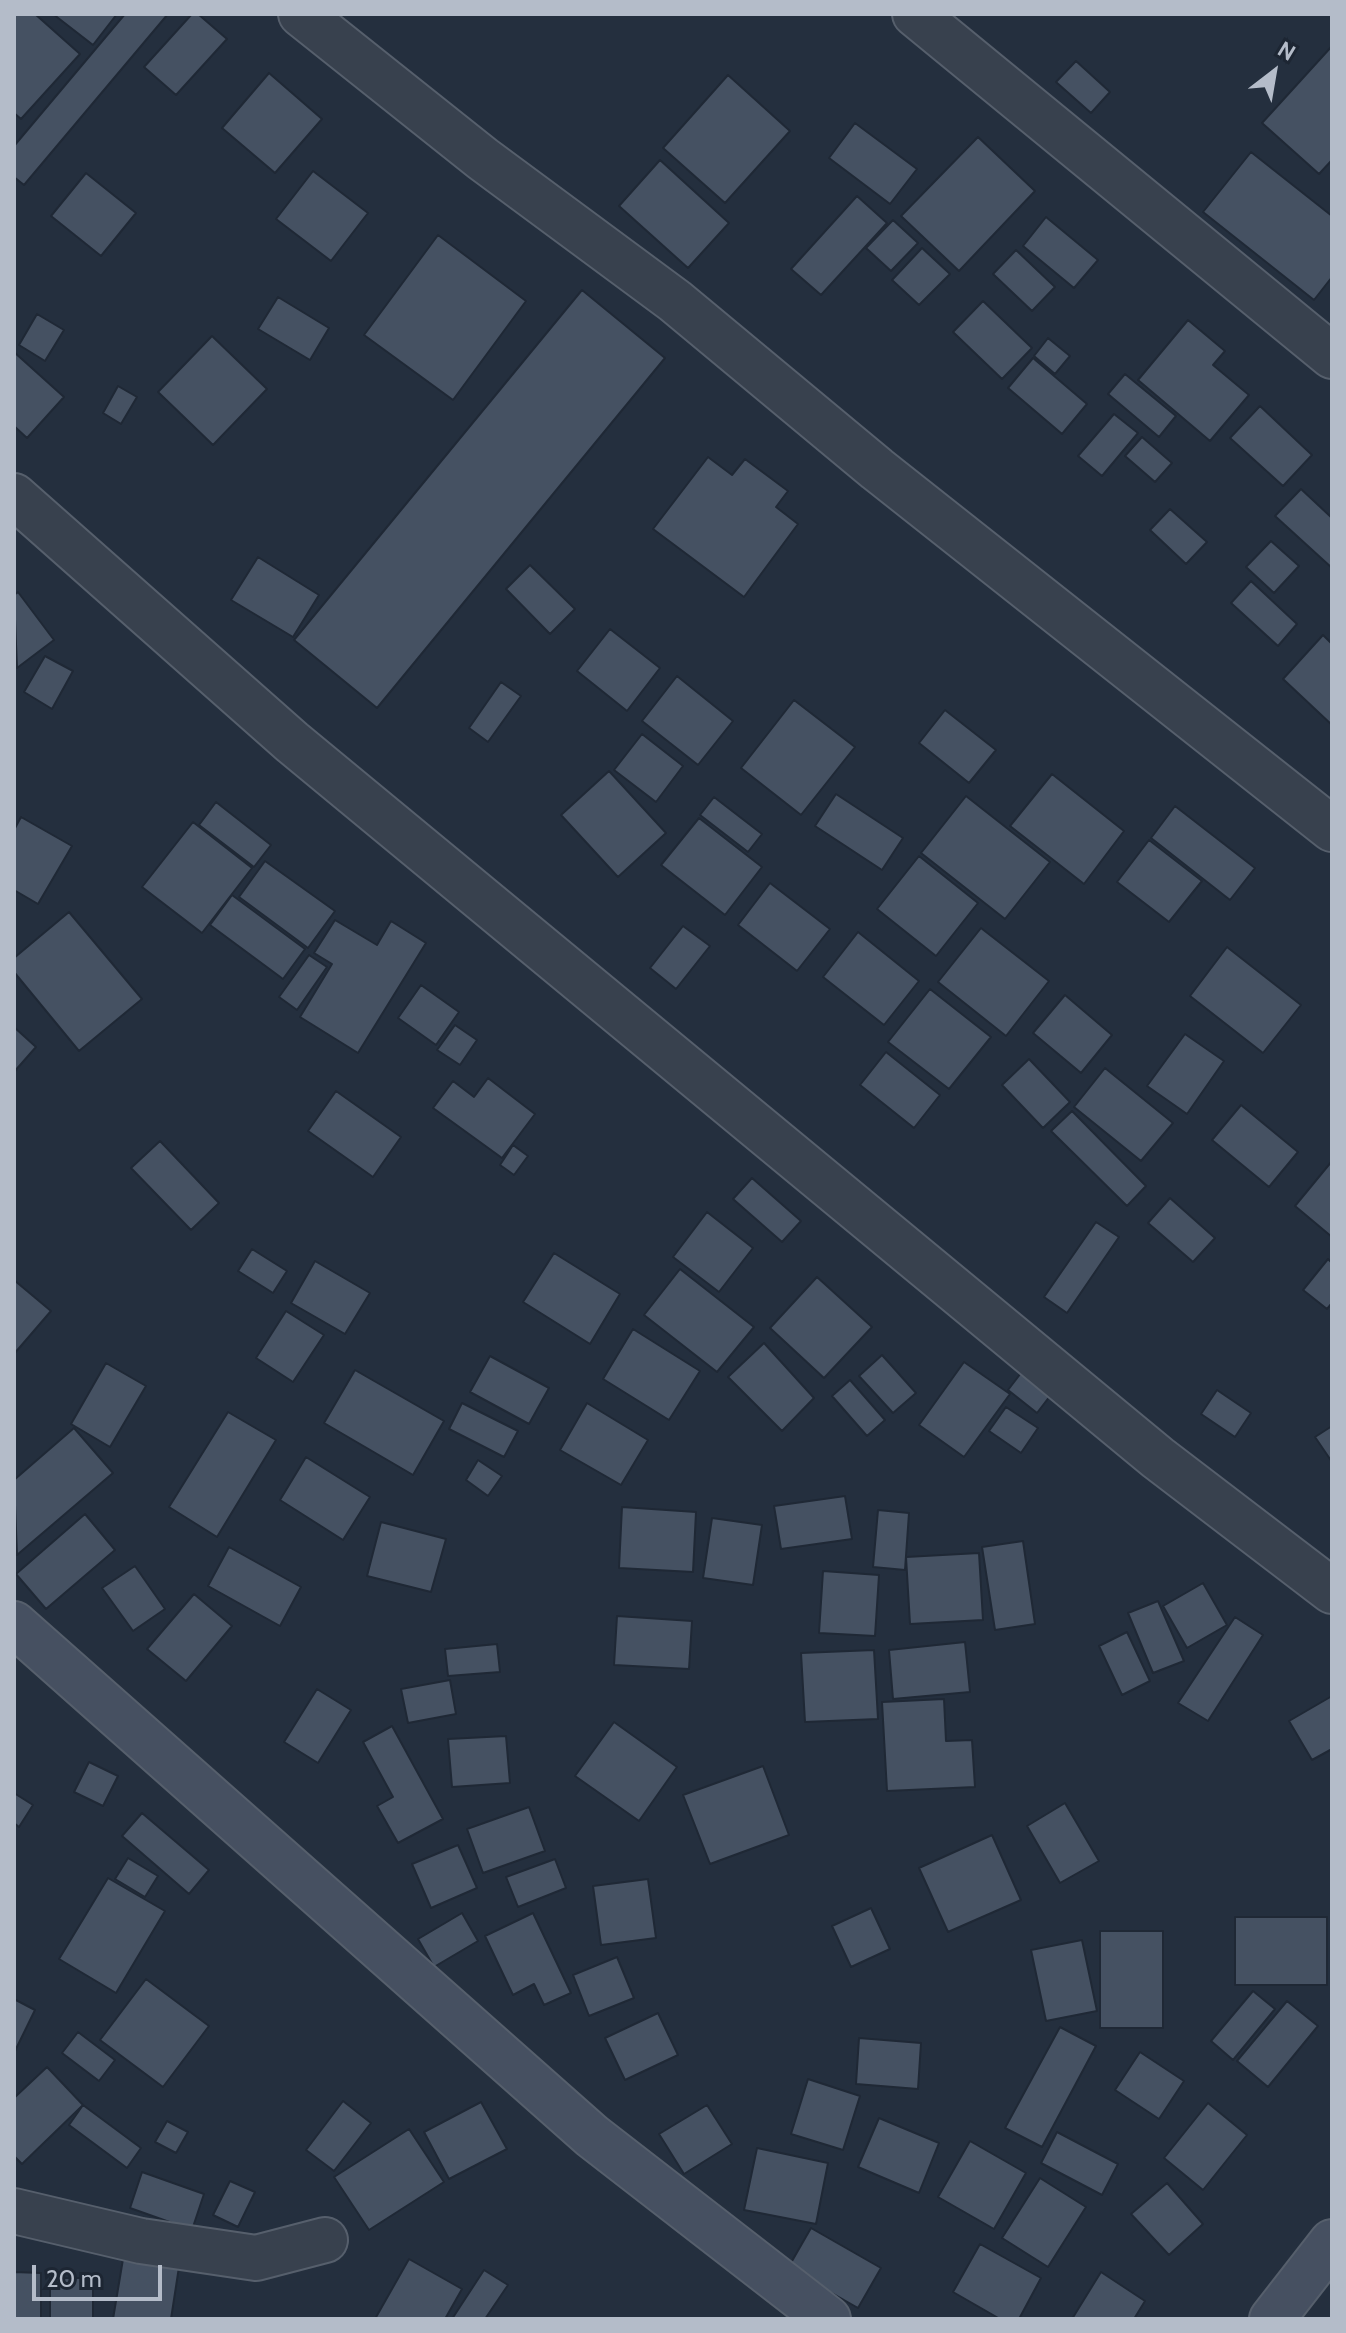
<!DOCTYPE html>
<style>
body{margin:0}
#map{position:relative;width:1346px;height:2333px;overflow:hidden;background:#242f3e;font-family:Cabin,sans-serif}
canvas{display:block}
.frame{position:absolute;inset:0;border:16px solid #b4bcc9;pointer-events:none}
.north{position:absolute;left:1234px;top:32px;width:80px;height:80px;-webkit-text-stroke:6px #1d2633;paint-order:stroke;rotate:31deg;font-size:22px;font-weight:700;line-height:32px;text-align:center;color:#b4bcc9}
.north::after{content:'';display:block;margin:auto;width:28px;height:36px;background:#b4bcc9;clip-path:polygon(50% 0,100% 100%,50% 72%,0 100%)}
.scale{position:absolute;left:32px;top:2265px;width:130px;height:36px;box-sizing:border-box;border:4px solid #b4bcc9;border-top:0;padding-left:10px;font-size:24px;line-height:28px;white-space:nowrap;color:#b4bcc9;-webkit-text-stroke:6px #1d2633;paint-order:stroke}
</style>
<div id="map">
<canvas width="1346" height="2333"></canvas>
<div class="frame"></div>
<div class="north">N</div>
<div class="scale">20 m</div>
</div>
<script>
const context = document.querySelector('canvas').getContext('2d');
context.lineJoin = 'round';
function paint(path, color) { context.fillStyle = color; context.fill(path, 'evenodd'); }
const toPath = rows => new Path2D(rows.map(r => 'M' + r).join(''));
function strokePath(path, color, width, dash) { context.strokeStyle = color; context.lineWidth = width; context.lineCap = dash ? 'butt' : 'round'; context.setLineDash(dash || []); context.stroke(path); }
const building = toPath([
 [14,14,35,14,80,54,21,119,14,113,14,14],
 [53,14,117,14,93,45,53,14],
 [125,14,168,14,24,185,14,177,14,146,125,14],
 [192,14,198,14,227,39,176,95,144,67,192,14],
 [1332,46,1332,160,1319,174,1262,123,1332,46],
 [1076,61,1110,92,1091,113,1056,82,1076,61],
 [269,73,322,119,275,173,222,128,269,73],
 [728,75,790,131,725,203,663,148,728,75],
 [855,123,917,169,890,204,829,158,855,123],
 [978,137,1035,191,959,271,901,216,978,137],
 [1251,152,1332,216,1332,277,1314,300,1203,212,1251,152],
 [660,160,729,223,688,268,619,206,660,160],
 [313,171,368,213,331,261,276,219,313,171],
 [86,173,136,213,101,256,51,216,86,173],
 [857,196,887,223,821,295,791,269,857,196],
 [1046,217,1098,260,1074,288,1023,246,1046,217],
 [893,220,918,243,891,271,866,248,893,220],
 [438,235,526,301,453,400,364,335,438,235],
 [922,248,950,274,919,305,892,280,922,248],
 [1016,250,1055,287,1032,311,993,274,1016,250],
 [582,290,665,358,377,708,294,640,582,290],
 [278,297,329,328,310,360,258,329,278,297],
 [983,301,1032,348,1002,379,953,332,983,301],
 [37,314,64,330,45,361,19,345,37,314],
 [1188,320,1225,351,1213,365,1249,395,1210,441,1138,380,1188,320],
 [212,336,267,389,213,445,158,392,212,336],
 [1048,338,1070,356,1055,374,1034,356,1048,338],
 [14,352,64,397,27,438,14,426,14,352],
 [1033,358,1087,404,1062,434,1008,388,1033,358],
 [1125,374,1176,416,1159,437,1108,394,1125,374],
 [118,386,137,397,121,424,103,413,118,386],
 [1260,406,1312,455,1283,486,1230,438,1260,406],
 [1114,414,1138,433,1102,476,1078,456,1114,414],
 [1142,437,1172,463,1155,482,1125,456,1142,437],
 [708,457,732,475,745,459,788,491,776,507,798,524,744,597,653,529,708,457],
 [1301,489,1332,518,1332,568,1275,516,1301,489],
 [1170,509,1207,542,1186,564,1150,530,1170,509],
 [1271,541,1299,566,1274,593,1246,567,1271,541],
 [258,557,319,595,293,637,231,600,258,557],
 [530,565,575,609,550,634,506,589,530,565],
 [1251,581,1297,624,1278,646,1231,603,1251,581],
 [18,592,54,640,17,668,14,595,18,592],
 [610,629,660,668,627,711,577,671,610,629],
 [1323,635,1332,644,1332,725,1283,679,1323,635],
 [45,656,73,671,52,709,24,692,45,656],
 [677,676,733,721,698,765,642,721,677,676],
 [501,682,521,696,488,742,469,728,501,682],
 [794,700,855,747,801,815,741,768,794,700],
 [945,710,996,750,969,783,919,743,945,710],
 [642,734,683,766,656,802,614,770,642,734],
 [609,771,666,833,618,877,561,815,609,771],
 [1052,774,1124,831,1084,884,1010,826,1052,774],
 [836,794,903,838,882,870,815,826,836,794],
 [966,796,1050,862,1005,919,921,853,966,796],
 [714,797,762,834,748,852,700,815,714,797],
 [216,802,271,845,254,867,199,825,216,802],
 [1175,806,1255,868,1230,900,1151,838,1175,806],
 [21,817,72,846,38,904,14,890,14,830,21,817],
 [699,818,762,867,725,915,661,865,699,818],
 [193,822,252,868,202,933,142,887,193,822],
 [1149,840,1202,881,1169,922,1117,882,1149,840],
 [919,856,978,903,936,956,877,909,919,856],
 [265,861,335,911,308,948,239,897,265,861],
 [770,883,830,929,797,971,738,925,770,883],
 [232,895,305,949,283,979,210,925,232,895],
 [69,912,142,999,79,1051,14,972,14,958,69,912],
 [335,920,377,945,391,921,426,943,358,1053,300,1017,332,964,314,953,335,920],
 [683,926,710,946,676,989,650,968,683,926],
 [981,928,1049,981,1006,1036,938,982,981,928],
 [858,932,919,981,884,1025,823,977,858,932],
 [1227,947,1301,1005,1263,1053,1190,996,1227,947],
 [309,955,327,967,297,1010,279,997,309,955],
 [421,985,459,1012,436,1045,398,1018,421,985],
 [930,989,991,1037,949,1089,888,1042,930,989],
 [1065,995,1112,1035,1081,1073,1033,1033,1065,995],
 [455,1025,477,1040,460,1065,437,1050,455,1025],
 [14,1027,36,1047,14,1072,14,1027],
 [1185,1034,1224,1061,1187,1114,1147,1086,1185,1034],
 [886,1052,940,1095,914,1128,860,1085,886,1052],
 [1029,1059,1070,1102,1043,1128,1002,1085,1029,1059],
 [1105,1068,1173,1123,1141,1161,1074,1107,1105,1068],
 [488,1078,535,1114,502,1158,433,1108,453,1081,474,1097,488,1078],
 [336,1091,401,1137,373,1177,308,1131,336,1091],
 [1241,1105,1298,1152,1269,1187,1212,1140,1241,1105],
 [1072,1111,1146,1186,1127,1206,1051,1131,1072,1111],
 [160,1141,219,1203,191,1230,131,1168,160,1141],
 [513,1145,528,1156,514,1175,500,1165,513,1145],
 [1332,1161,1332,1237,1295,1206,1332,1161],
 [752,1178,801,1221,782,1242,733,1199,752,1178],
 [1170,1198,1215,1238,1193,1262,1148,1223,1170,1198],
 [707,1212,753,1248,719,1292,673,1257,707,1212],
 [1096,1222,1119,1237,1067,1313,1044,1297,1096,1222],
 [252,1249,287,1271,273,1293,238,1271,252,1249],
 [554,1253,620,1294,590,1344,523,1302,554,1253],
 [1328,1259,1332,1263,1332,1303,1327,1309,1303,1290,1328,1259],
 [315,1261,370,1293,345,1334,291,1303,315,1261],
 [680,1269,754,1327,717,1372,644,1315,680,1269],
 [817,1277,872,1327,824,1378,770,1328,817,1277],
 [14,1280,51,1311,14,1354,14,1280],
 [286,1311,324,1335,293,1382,256,1358,286,1311],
 [633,1329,700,1371,669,1420,603,1379,633,1329],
 [764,1343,814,1398,782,1431,728,1377,764,1343],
 [882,1355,916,1393,893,1413,859,1376,882,1355],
 [490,1356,549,1388,529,1424,470,1392,490,1356],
 [964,1362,1010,1394,964,1457,919,1425,964,1362],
 [106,1363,146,1386,110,1447,71,1424,106,1363],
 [355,1370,444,1421,413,1475,324,1423,355,1370],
 [1021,1373,1050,1396,1037,1413,1008,1390,1021,1373],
 [850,1380,885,1420,867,1436,832,1396,850,1380],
 [1217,1390,1251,1413,1235,1437,1201,1414,1217,1390],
 [462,1403,518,1431,504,1457,449,1429,462,1403],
 [587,1403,648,1440,621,1485,560,1450,587,1403],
 [1006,1407,1038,1428,1021,1453,989,1431,1006,1407],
 [228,1412,276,1440,217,1537,169,1507,228,1412],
 [1332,1426,1332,1462,1315,1437,1332,1426],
 [74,1428,113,1473,17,1555,14,1480,74,1428],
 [306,1457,370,1497,343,1540,280,1500,306,1457],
 [478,1460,502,1476,488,1496,466,1480,478,1460],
 [845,1496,852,1539,781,1549,774,1506,845,1496],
 [622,1507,696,1512,693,1572,619,1568,622,1507],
 [878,1510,909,1513,905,1570,873,1567,878,1510],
 [85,1514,115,1550,46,1609,16,1574,85,1514],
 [712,1518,762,1525,753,1585,703,1578,712,1518],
 [381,1522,446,1539,431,1592,367,1576,381,1522],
 [1023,1541,1035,1624,995,1630,982,1547,1023,1541],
 [229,1547,301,1587,280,1626,208,1586,229,1547],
 [979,1553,983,1620,910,1624,906,1557,979,1553],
 [135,1566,165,1609,133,1631,102,1588,135,1566],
 [823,1571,879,1575,875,1636,819,1633,823,1571],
 [1203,1583,1227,1625,1187,1648,1163,1606,1203,1583],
 [194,1594,232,1626,186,1681,147,1649,194,1594],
 [1158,1601,1184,1661,1153,1673,1128,1613,1158,1601],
 [617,1616,692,1621,689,1669,614,1665,617,1616],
 [1235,1617,1263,1635,1208,1721,1178,1703,1235,1617],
 [1127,1632,1150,1681,1122,1695,1099,1646,1127,1632],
 [965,1642,970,1692,893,1699,889,1650,965,1642],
 [497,1644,500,1672,448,1676,445,1649,497,1644],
 [874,1650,878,1719,805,1722,801,1653,874,1650],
 [450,1680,456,1714,408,1723,401,1689,450,1680],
 [317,1689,351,1710,318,1763,284,1742,317,1689],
 [1332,1696,1332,1749,1312,1760,1289,1721,1332,1696],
 [944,1699,946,1741,972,1740,975,1787,887,1791,882,1702,944,1699],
 [614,1722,677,1767,639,1821,575,1776,614,1722],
 [392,1726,443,1819,398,1843,377,1806,393,1797,363,1742,392,1726],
 [506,1736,510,1783,452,1787,448,1739,506,1736],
 [89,1762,118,1776,103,1806,74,1792,89,1762],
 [763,1766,789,1835,710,1864,683,1795,763,1766],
 [14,1793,33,1805,19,1827,14,1823,14,1793],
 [1065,1803,1099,1861,1060,1883,1027,1826,1065,1803],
 [529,1807,545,1851,483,1873,467,1829,529,1807],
 [142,1813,209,1870,189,1894,122,1836,142,1813],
 [992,1835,1021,1900,948,1932,919,1868,992,1835],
 [458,1845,477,1888,431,1908,412,1864,458,1845],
 [128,1858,158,1876,145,1897,115,1879,128,1858],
 [555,1859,566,1888,518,1907,506,1877,555,1859],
 [108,1878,165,1911,116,1993,59,1959,108,1878],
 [648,1879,656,1938,601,1945,593,1886,648,1879],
 [871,1908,890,1949,851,1967,832,1926,871,1908],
 [462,1913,478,1941,434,1967,418,1939,462,1913],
 [533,1913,571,1993,544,2005,534,1984,513,1995,485,1936,533,1913],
 [1235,1917,1327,1917,1327,1985,1235,1985,1235,1917],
 [1100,1931,1163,1931,1163,2028,1100,2028,1100,1931],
 [1082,1940,1097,2011,1046,2021,1031,1950,1082,1940],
 [617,1957,634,1998,589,2016,573,1975,617,1957],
 [146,1979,209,2026,163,2087,100,2040,146,1979],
 [1253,1991,1275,2009,1233,2060,1211,2041,1253,1991],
 [14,1999,35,2010,14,2053,14,1999],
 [1287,2001,1318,2026,1268,2087,1237,2061,1287,2001],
 [658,2013,678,2055,625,2080,605,2038,658,2013],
 [1060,2027,1096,2046,1042,2147,1005,2128,1060,2027],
 [78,2032,115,2060,99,2081,62,2053,78,2032],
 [859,2038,921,2043,918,2089,856,2084,859,2038],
 [1140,2052,1184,2081,1159,2119,1115,2090,1140,2052],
 [47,2067,83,2105,22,2164,14,2156,14,2098,47,2067],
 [808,2079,860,2096,843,2150,791,2134,808,2079],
 [343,2101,371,2123,334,2171,306,2150,343,2101],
 [481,2102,507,2149,449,2179,424,2132,481,2102],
 [1208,2103,1247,2135,1203,2190,1164,2158,1208,2103],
 [83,2105,141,2148,127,2168,69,2125,83,2105],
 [707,2105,732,2144,684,2174,659,2134,707,2105],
 [879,2118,939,2143,919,2193,858,2167,879,2118],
 [167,2121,188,2132,176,2153,155,2142,167,2121],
 [409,2129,444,2182,369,2230,334,2177,409,2129],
 [1057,2132,1118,2164,1102,2195,1041,2163,1057,2132],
 [970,2141,1026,2173,994,2229,938,2197,970,2141],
 [757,2148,828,2163,816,2224,744,2210,757,2148],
 [142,2172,204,2194,192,2230,130,2208,142,2172],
 [1040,2178,1086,2207,1048,2267,1002,2238,1040,2178],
 [230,2181,255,2192,238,2227,213,2215,230,2181],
 [1167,2183,1203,2224,1169,2255,1131,2214,1167,2183],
 [811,2228,881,2268,858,2308,788,2268,811,2228],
 [980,2244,1041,2278,1019,2319,1000,2319,953,2292,980,2244],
 [123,2259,179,2267,171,2319,113,2319,123,2259],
 [409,2259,462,2289,445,2319,375,2319,409,2259],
 [484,2270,508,2285,485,2319,452,2319,484,2270],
 [14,2272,41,2273,41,2319,14,2319,14,2272],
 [1101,2272,1145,2301,1134,2319,1072,2319,1101,2272],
 [50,2278,93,2278,93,2319,50,2319,50,2278]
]);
const street = toPath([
 [301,14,483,159,675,301,877,469,1332,829],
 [915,14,1332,356],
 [14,496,292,742,1158,1458,1332,1591],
 [14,2211,141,2241,256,2258,325,2240]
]);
const secondary = toPath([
 [14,1624,592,2136,828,2319],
 [1272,2319,1332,2242]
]);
paint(building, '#455162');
strokePath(building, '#1f2835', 2);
strokePath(street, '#565f6c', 48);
strokePath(secondary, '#565f6c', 48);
strokePath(street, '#38414e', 44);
strokePath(secondary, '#465061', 44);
</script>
